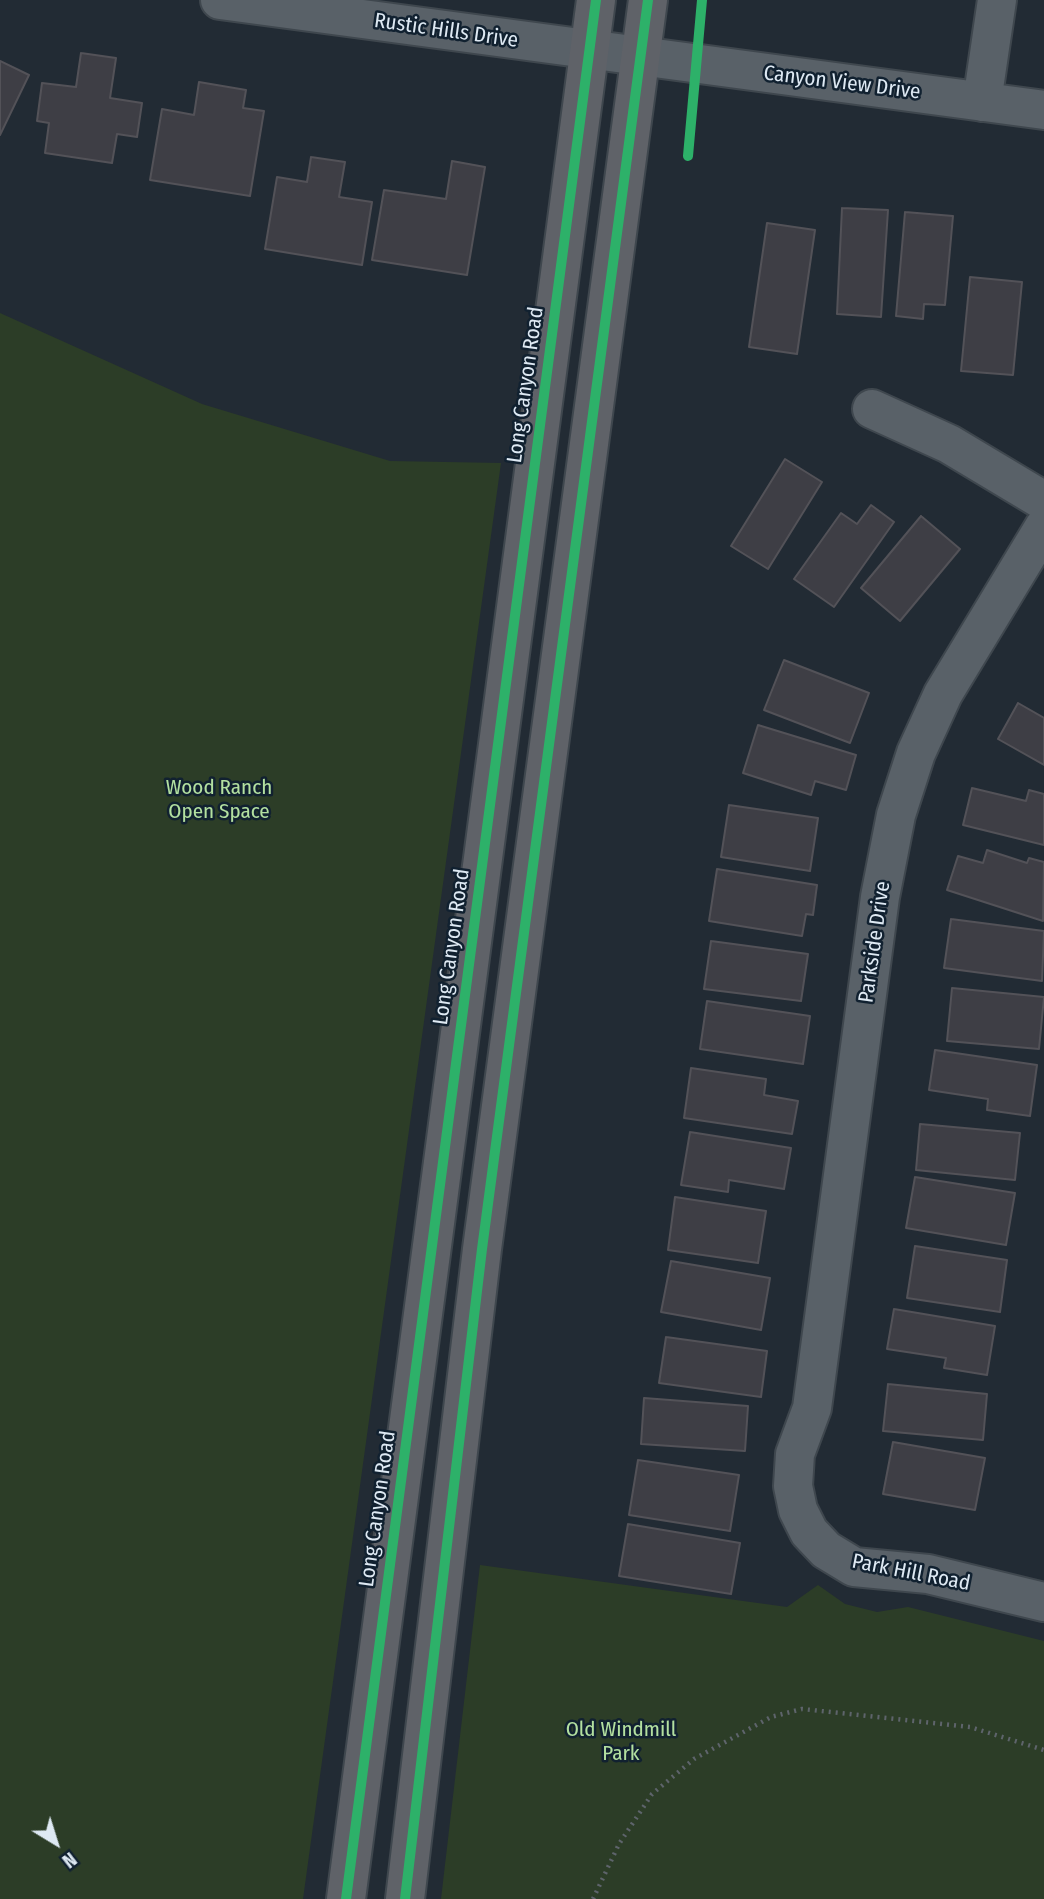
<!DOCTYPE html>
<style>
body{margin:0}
#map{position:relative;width:1044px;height:1899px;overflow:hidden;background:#222b34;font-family:"Fira Sans Condensed",sans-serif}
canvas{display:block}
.north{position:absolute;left:21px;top:1808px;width:70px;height:70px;-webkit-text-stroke:5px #112130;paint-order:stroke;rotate:142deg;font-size:19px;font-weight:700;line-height:28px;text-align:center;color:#dee9f3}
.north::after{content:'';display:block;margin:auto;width:24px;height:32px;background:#dee9f3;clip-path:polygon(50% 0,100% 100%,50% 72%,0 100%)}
</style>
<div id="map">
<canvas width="1044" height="1899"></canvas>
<div class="north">N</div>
</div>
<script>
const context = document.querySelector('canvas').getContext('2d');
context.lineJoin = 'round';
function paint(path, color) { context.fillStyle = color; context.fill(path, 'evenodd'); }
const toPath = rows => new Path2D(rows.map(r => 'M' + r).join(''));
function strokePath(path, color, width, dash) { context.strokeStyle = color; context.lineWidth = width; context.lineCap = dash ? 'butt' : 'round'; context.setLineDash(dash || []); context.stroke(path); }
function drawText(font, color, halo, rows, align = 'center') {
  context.font = font + ' "Fira Sans Condensed",sans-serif'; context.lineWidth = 5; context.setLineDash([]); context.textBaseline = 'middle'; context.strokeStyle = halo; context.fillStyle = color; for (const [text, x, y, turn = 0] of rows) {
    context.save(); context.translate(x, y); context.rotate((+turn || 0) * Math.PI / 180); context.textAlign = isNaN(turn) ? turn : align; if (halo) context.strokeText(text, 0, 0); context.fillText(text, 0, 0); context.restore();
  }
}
const green = toPath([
 [0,313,202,404,390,461,501,463,303,1899,0,1899],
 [480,1565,787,1607,818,1585,845,1604,877,1612,908,1607,1044,1641,1044,1899,441,1899]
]);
const building = toPath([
 [81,53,116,58,110,98,142,103,137,137,117,134,112,163,45,153,49,123,37,121,42,83,76,87,81,53],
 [0,61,29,75,0,135,0,61],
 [199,82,246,90,243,108,264,111,250,196,150,180,162,109,194,115,199,82],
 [311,157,345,162,339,197,372,202,362,265,265,249,277,177,307,182,311,157],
 [452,161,485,167,467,275,372,260,384,190,446,199,452,161],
 [842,208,888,210,881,317,837,314,842,208],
 [905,212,953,216,945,305,924,304,923,319,896,316,905,212],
 [767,223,815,230,797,354,749,347,767,223],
 [970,277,1022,282,1013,375,961,371,970,277],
 [785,459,822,482,768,569,731,546,785,459],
 [871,505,894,522,834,607,794,579,841,513,857,524,871,505],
 [921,516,960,549,900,621,861,588,921,516],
 [784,660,869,693,850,743,764,710,784,660],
 [1018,703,1044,718,1044,765,998,739,1018,703],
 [758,725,856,755,846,790,815,781,811,795,743,773,758,725],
 [972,788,1026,801,1029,790,1044,794,1044,845,963,825,972,788],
 [729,805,818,818,810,871,721,857,729,805],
 [987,850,1027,863,1029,858,1044,862,1043,921,947,890,958,856,983,863,987,850],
 [717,869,817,885,813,915,806,914,802,936,709,921,717,869],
 [951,919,1044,931,1042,981,944,968,951,919],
 [711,941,808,954,801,1001,704,989,711,941],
 [952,988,1044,997,1039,1049,947,1041,952,988],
 [707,1001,810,1016,803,1064,700,1049,707,1001],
 [935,1050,1037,1065,1030,1116,987,1110,988,1099,929,1090,935,1050],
 [691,1068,766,1079,764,1095,798,1101,792,1134,684,1118,691,1068],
 [920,1124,1020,1133,1015,1180,916,1170,920,1124],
 [690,1132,791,1148,784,1189,729,1180,728,1192,681,1185,690,1132],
 [915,1177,1015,1193,1006,1245,906,1228,915,1177],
 [675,1197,766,1211,758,1263,668,1250,675,1197],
 [915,1246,1007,1260,1000,1312,907,1298,915,1246],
 [671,1261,770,1278,761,1330,661,1312,671,1261],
 [894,1309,995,1326,987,1375,944,1368,946,1358,887,1349,894,1309],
 [666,1337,767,1351,761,1397,659,1383,666,1337],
 [888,1384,987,1394,983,1440,883,1431,888,1384],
 [644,1398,748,1406,745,1451,641,1444,644,1398],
 [893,1442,985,1458,975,1510,883,1494,893,1442],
 [638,1460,739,1475,730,1531,629,1515,638,1460],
 [628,1524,740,1543,731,1594,619,1576,628,1524]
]);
const path = toPath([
 [699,29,702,0],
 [688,156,692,101],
 [593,1899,619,1844,652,1794,694,1759,771,1717,802,1709,970,1727,1044,1750]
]);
const minor = toPath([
 [220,0,1044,110],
 [982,102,997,0],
 [872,409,949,444,1044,501],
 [1044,527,943,694,916,753,896,815,880,897,812,1408,795,1454,793,1486,798,1510,809,1532,826,1550,854,1567,928,1574,1044,1602]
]);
const secondary = toPath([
 [346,1899,596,0],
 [405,1899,482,1249,648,0]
]);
const cycleway = toPath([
 [688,156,702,0],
 [346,1899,596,0],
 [405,1899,482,1249,648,0]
]);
const streetNames = [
 ["Rustic Hills Drive",446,31,8],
 ["Canyon View Drive",842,83,7],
 ["Long Canyon Road",526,385,-82],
 ["Parkside Drive",875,942,-82],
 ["Long Canyon Road",452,947,-82],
 ["Long Canyon Road",378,1509,-82],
 ["Park Hill Road",911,1573,11]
];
const parkNames = [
 ["Wood Ranch",219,788],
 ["Open Space",219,812],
 ["Old Windmill",621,1730],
 ["Park",621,1754]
];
paint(green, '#2c3d27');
paint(building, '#3e3e45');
strokePath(building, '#535258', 2);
strokePath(minor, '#3f474e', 42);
strokePath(secondary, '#3f474e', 42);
strokePath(path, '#5e646b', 4.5, [2, 5]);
strokePath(minor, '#596168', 38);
strokePath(secondary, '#5f6268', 38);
strokePath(cycleway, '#2db169', 10);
drawText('21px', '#dee9f3', '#112130', streetNames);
drawText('21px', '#b3e0a0', '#112130', parkNames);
</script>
